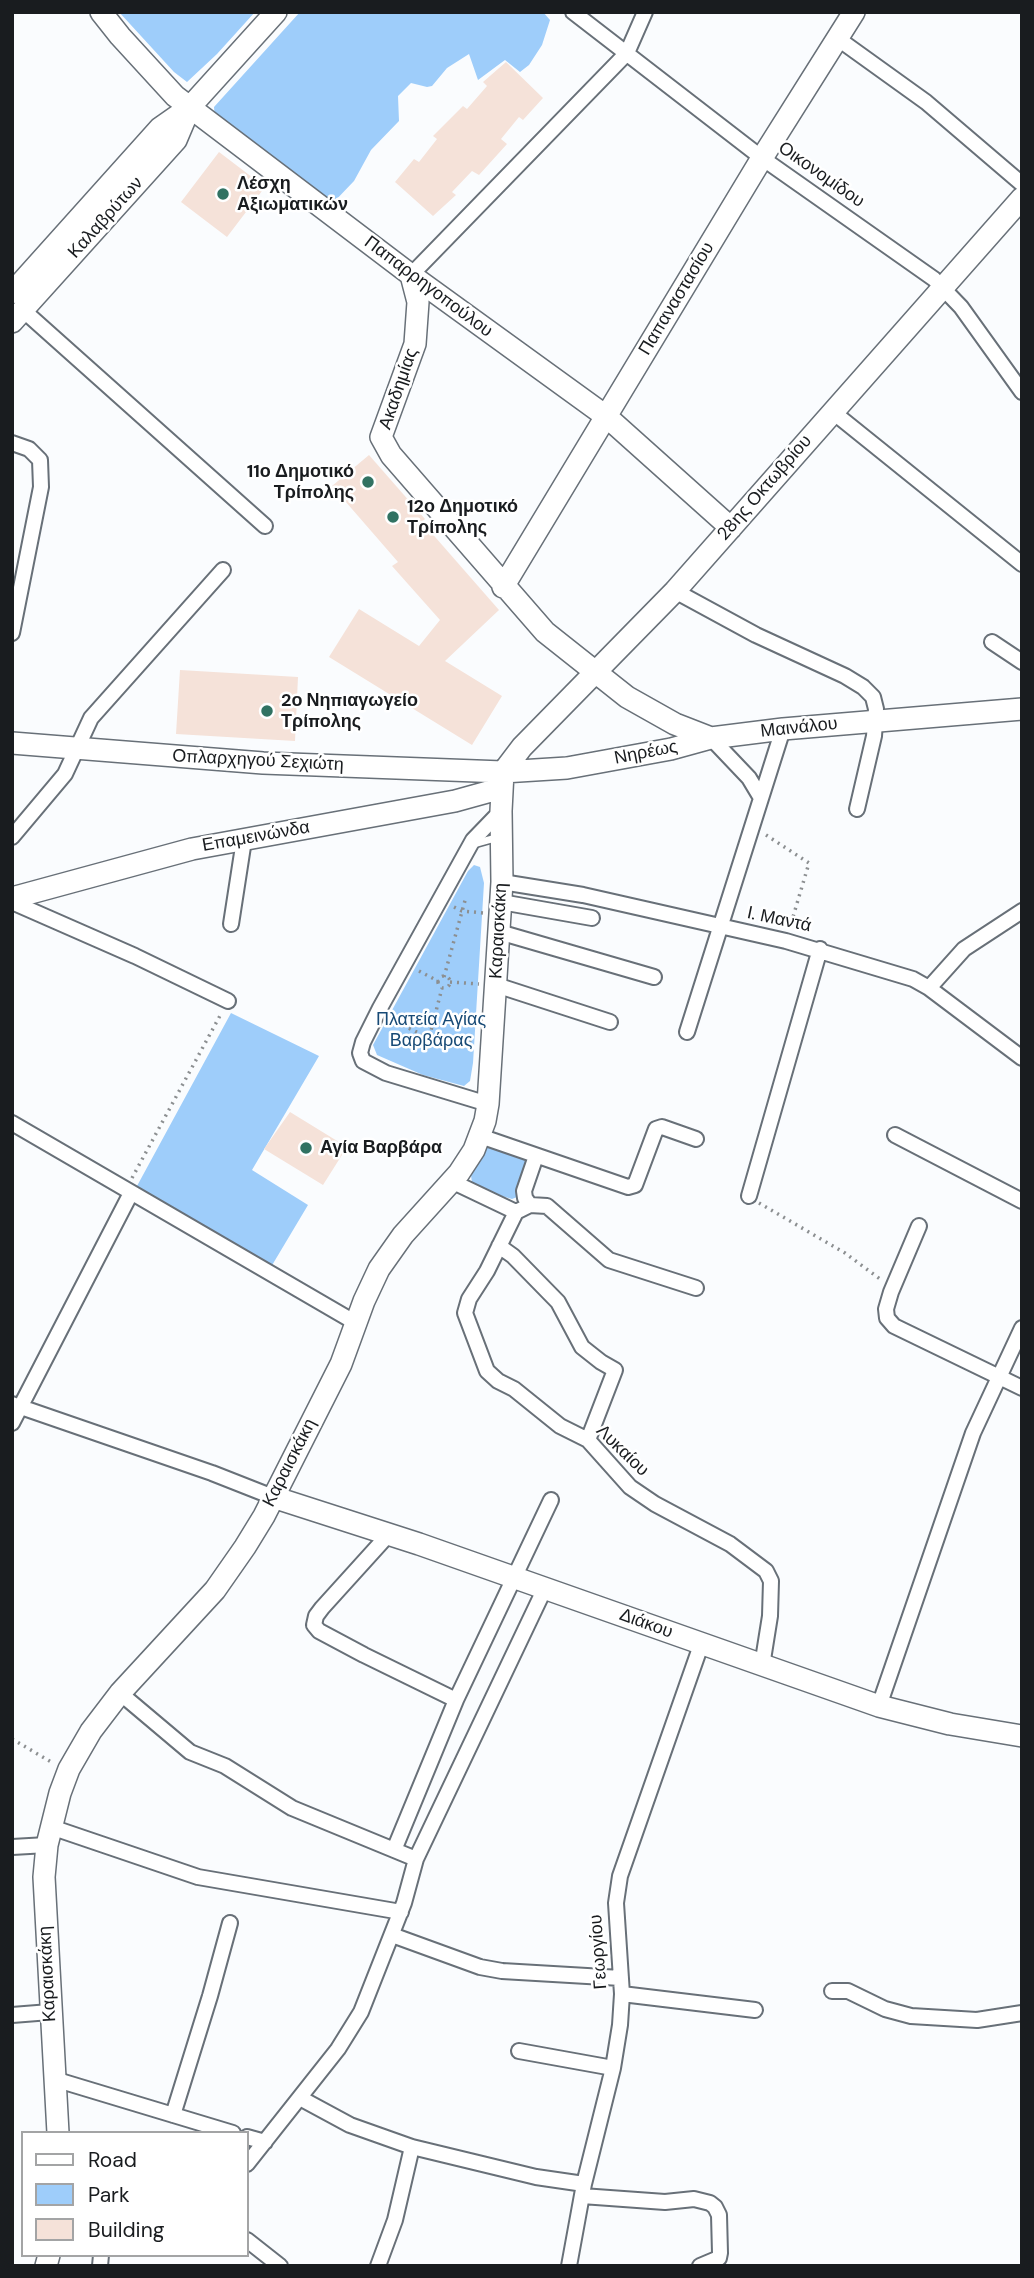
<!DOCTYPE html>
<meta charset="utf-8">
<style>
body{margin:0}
#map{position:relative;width:1034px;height:2278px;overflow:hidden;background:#fafcfe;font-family:"DM Sans",sans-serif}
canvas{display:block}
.frame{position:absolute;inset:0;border:14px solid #191c1f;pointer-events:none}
.legend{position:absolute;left:21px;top:2131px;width:228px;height:126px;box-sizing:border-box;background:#fff;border:2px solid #a3a4a5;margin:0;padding:9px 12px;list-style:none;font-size:21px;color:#191c1f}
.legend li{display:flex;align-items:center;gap:14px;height:35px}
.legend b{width:35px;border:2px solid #a3a4a5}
</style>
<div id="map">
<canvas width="1034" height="2278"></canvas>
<div class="frame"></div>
<ul class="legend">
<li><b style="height:9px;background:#fff"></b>Road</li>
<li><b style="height:19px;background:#9ecdfa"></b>Park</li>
<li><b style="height:19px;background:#f5e2d9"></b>Building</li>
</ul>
</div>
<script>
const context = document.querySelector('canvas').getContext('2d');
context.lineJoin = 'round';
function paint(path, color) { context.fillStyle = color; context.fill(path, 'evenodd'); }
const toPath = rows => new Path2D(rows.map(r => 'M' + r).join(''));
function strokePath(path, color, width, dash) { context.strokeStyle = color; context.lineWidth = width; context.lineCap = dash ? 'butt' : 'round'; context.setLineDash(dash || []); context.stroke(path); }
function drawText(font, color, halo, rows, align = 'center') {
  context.font = font + ' "DM Sans",sans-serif'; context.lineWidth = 5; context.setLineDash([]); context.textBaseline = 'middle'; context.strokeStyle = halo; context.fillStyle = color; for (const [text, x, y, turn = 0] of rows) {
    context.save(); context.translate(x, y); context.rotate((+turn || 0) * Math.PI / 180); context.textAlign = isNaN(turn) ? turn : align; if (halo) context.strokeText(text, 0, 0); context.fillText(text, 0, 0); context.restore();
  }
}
const green = toPath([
 [119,12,255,12,217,54,187,82,174,72],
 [300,12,543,12,550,20,542,45,529,65,520,72,505,60,478,80,469,54,447,68,432,86,427,87,411,83,398,96,399,121,371,150,354,181,332,204,215,121,214,107],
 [474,865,480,867,484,883,473,1063,470,1081,464,1086,423,1075,377,1055,373,1045,468,871],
 [231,1013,319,1056,252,1170,308,1205,271,1267,137,1186],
 [488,1145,528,1161,528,1169,517,1197,512,1199,481,1190,472,1183,471,1175,482,1150]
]);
const building = toPath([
 [506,62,543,98,523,120,519,117,501,139,507,144,479,175,472,171,452,192,456,195,433,216,395,182,414,159,419,162,437,139,433,136,463,106,467,109,487,86,483,82],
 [219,152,265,187,227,237,181,202],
 [369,455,425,519,422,522,499,610,445,661,502,696,472,745,329,657,359,609,419,646,440,620,392,566,398,562,332,486],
 [180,670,298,677,295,741,176,734],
 [290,1112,347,1147,323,1185,264,1149]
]);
const path = toPath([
 [766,835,809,863,790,927],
 [454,907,462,911,484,913],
 [419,971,438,981],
 '438 982a6 6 0 1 1 12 0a6 6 0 1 1-12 0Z',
 [444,977,466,897],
 [450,982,479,984],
 [390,1019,429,1038,473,1040],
 [426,1050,442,988],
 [132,1178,222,1012],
 [759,1203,845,1253,880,1279],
 [12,1739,53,1763]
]);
const lane = toPath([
 [474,844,499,837]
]);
const street = toPath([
 [573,12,762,158,934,279,961,307,1022,392],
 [837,38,926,102,1022,184],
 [411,275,627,53,645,12],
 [23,310,265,526],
 [833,412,1022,564],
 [12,443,29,449,40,460,41,487,12,633],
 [675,591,756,635,845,676,863,687,873,697,876,709,874,736,857,809],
 [992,642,1022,662],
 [711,738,749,778,761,798],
 [12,837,65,774,91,718,223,570],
 [502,882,583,895,786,941,913,979,929,988,1022,1058],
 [12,902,135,956,228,1001],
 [501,902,592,918],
 [231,924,244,840],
 [499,932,654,977],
 [496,985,610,1022],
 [929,988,964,949,1022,911],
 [687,1032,783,729],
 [488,1104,386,1073,363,1061,360,1053,363,1042,380,1008,473,840,501,811],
 [12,1123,356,1323],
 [895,1135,1022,1201],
 [480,1136,628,1187,635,1185,656,1129,662,1127,696,1139],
 [451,1181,516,1212,530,1205,547,1206,609,1260,696,1288],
 [749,1196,820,949],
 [530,1205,525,1198,524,1191,536,1156],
 [516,1212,487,1271,469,1299,465,1313,487,1371,498,1381,514,1389,560,1426,588,1440,630,1487,655,1504,730,1544,766,1571,771,1581,770,1616,762,1666],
 [919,1226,891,1292,886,1309,887,1318,894,1326,1022,1388],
 [499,1246,513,1256,558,1302,582,1347,601,1362,615,1370,588,1440],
 [12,1404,212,1473,273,1497],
 [12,1423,131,1193],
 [389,1534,322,1608,316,1616,314,1625,319,1631,364,1655,456,1700],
 [120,1693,190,1752,225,1766,292,1808,416,1859],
 [879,1706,973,1433,1022,1328],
 [51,1827,198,1877,401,1912],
 [12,1847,47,1845],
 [394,1850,456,1700,551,1500],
 [392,1935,480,1967,502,1971,621,1978],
 [832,1991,848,1991,885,2009,911,2016,977,2020,1022,2013],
 [622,1994,755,2010],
 [12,2015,50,2012],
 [519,2051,613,2068],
 [54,2079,233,2133],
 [300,2098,350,2125,412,2147,536,2177,584,2184],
 [173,2115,210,1996,230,1923],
 [247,2137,265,2142],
 [247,2164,338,2049,361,2012,404,1903,416,1859,545,1588],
 [582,2196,665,2202,694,2199,710,2203,715,2207,719,2215,720,2253,719,2258,700,2266],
 [247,2240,280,2266],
 [100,2266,101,2255],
 [378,2266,395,2220,412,2147],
 [569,2266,584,2184,613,2068,620,2025,622,1994,616,1903,620,1876,701,1645]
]);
const secondary = toPath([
 [101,12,120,36,175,96,411,275,607,417,731,528],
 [411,275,418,302,415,344,381,437,391,455,545,632,627,697,675,724,711,738,783,729,1022,709],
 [12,293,160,128,190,107,276,12],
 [12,322,176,140,190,107],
 [503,587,762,158,854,12],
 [12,743,263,763,503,772,567,768,671,749,711,738],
 [12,898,192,849,455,801,502,788],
 [273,1497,419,1544,879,1706,950,1724,1022,1736],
 [58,2133,44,1877,47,1845,60,1793,69,1769,91,1731,120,1693,215,1590,245,1547,264,1516,341,1364,364,1301,379,1269,403,1235,459,1173,474,1150,485,1121,488,1104,502,882,501,811,503,772,522,747,675,591,1022,198],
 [46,2266,49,2255]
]);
const markers = [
 [223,194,7,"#317262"],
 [368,482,7,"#317262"],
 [393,517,7,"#317262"],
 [267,711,7,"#317262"],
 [306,1148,7,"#317262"]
];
const streetNames = [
 ["Οικονομίδου",821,175,35],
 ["Καλαβρύτων",106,218,-48],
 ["Παπαρρηγοπούλου",428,287,37],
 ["Παπαναστασίου",677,299,-59],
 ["Ακαδημίας",399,389,-71],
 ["28ης Οκτωβρίου",765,488,-49],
 ["Μαινάλου",799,728,-6],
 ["Νηρέως",646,753,-11],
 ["Οπλαρχηγού Σεχιώτη",258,761,3],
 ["Επαμεινώνδα",256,837,-10],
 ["Ι. Μαντά",779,920,12],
 ["Καραισκάκη",499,931,-87],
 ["Λυκαίου",622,1451,44],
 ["Καραισκάκη",290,1463,-63],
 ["Διάκου",646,1624,20],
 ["Γεωργίου",599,1952,-94],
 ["Καραισκάκη",48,1974,-93]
];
const poiNames = [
 ["Λέσχη",237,184],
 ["Αξιωματικών",237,205],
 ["11ο Δημοτικό",354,472,"right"],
 ["Τρίπολης",354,493,"right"],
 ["12ο Δημοτικό",407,507],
 ["Τρίπολης",407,528],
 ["2ο Νηπιαγωγείο",281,701],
 ["Τρίπολης",281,722],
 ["Αγία Βαρβάρα",320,1148]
];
const parkNames = [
 ["Πλατεία Αγίας",431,1020],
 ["Βαρβάρας",431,1041]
];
paint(green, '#9ecdfa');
paint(building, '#f5e2d9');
strokePath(lane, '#687078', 10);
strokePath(street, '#687078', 18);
strokePath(secondary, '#687078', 24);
strokePath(path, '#8c8f91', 3.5, [2, 5]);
strokePath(lane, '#fff', 7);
strokePath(street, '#fff', 14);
strokePath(secondary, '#fff', 21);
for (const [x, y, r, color] of markers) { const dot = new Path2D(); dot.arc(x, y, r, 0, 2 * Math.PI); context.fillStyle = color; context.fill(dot); strokePath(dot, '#fff', 2.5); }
drawText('18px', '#191c1f', '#fff', streetNames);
drawText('bold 18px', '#191c1f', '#fff', poiNames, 'left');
drawText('18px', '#174a76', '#fff', parkNames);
</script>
